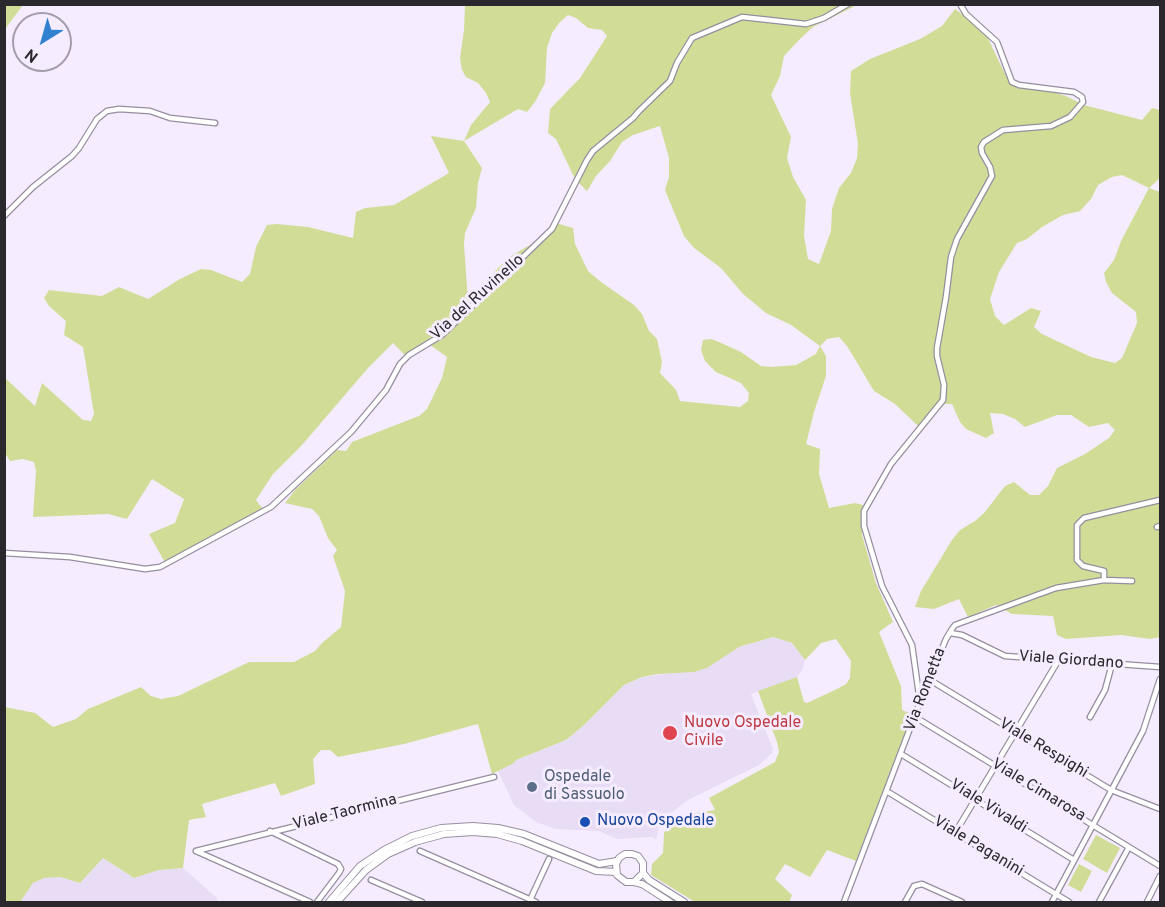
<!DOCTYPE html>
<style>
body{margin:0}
#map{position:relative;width:1165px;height:907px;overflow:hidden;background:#f5ecff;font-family:Overpass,sans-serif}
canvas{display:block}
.frame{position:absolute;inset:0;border:6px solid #2a272d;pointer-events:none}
.north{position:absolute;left:12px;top:12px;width:60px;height:60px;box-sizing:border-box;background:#f5ecff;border:2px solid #a49dab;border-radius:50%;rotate:217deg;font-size:16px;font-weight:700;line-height:24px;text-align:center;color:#2a272d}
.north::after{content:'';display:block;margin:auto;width:21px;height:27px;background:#3082d1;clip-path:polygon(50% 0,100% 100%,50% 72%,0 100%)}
</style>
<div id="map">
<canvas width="1165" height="907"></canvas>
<div class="frame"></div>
<div class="north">N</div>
</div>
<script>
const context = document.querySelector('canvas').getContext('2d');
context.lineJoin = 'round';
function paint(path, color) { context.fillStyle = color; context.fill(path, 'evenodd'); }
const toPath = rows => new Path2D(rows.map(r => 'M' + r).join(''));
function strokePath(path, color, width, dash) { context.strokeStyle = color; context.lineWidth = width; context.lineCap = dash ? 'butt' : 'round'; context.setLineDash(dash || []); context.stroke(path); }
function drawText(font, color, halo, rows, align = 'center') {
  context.font = font + ' Overpass,sans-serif'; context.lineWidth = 6; context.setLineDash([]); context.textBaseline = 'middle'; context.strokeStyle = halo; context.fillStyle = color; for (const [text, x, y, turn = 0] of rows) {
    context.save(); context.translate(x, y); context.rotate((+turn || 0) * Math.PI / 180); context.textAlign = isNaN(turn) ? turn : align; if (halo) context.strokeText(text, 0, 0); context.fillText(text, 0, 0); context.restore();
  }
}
const built = toPath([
 [773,637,792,643,805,660,803,668,797,677,751,694,773,749,772,753,759,765,688,800,664,818,659,827,656,840,653,837,617,839,599,831,555,829,536,822,514,805,498,771,514,763,516,760,566,740,583,726,624,685,642,677,707,668,739,647],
 [103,858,134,878,159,870,183,868,217,898,217,902,20,902,33,883,44,878,60,877,80,883]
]);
const green = toPath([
 [5,4,23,5,5,29,4,5],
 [465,5,857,5,813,27,801,38,784,56,780,76,771,95,791,137,787,158,793,177,806,200,804,236,808,259,819,264,831,231,832,209,839,188,851,173,857,158,858,144,850,93,851,71,870,59,920,39,942,26,955,9,984,30,1007,78,1066,96,1084,105,1142,120,1152,108,1160,110,1160,178,1149,188,1160,192,1160,637,1150,639,1121,635,1066,639,1057,635,1053,616,1012,614,996,605,968,617,959,599,934,609,915,607,921,591,952,540,960,530,975,521,985,512,1005,486,1014,482,1030,495,1039,495,1048,486,1057,468,1085,454,1109,438,1115,430,1108,423,1089,427,1071,415,1057,415,1025,427,1015,419,1003,414,990,413,994,433,986,438,966,429,960,422,952,404,945,404,921,429,895,404,874,391,847,346,839,337,827,339,820,346,826,356,826,376,814,412,806,444,820,449,819,474,829,508,855,503,867,506,863,515,862,535,876,583,893,622,879,632,901,686,902,710,912,714,856,861,827,850,810,877,785,864,775,879,792,895,789,902,695,902,651,875,652,864,663,853,664,833,667,826,696,813,715,810,709,798,775,762,779,752,777,742,758,691,797,677,804,702,807,703,837,689,846,684,850,678,851,661,836,639,821,643,805,660,792,643,773,637,739,647,707,668,694,672,658,674,642,677,624,685,583,726,566,740,516,760,514,763,492,774,478,724,404,744,338,757,330,750,321,750,313,759,315,784,281,796,275,783,202,804,206,817,189,820,183,868,159,870,134,878,103,858,80,883,60,877,44,878,33,883,20,902,5,902,5,707,35,713,53,727,76,719,88,709,141,687,151,696,161,699,178,696,249,662,294,662,315,651,322,643,341,627,345,591,333,556,337,550,328,538,319,516,312,509,285,503,295,490,337,450,346,451,352,442,419,416,427,409,442,378,447,357,426,342,406,356,393,343,368,368,302,445,273,474,256,500,266,513,167,566,149,534,175,523,184,499,152,479,127,519,108,514,33,517,36,471,34,462,23,459,10,461,5,453,4,377,35,406,42,383,83,420,91,421,94,414,83,347,64,335,66,321,49,306,44,298,49,290,102,296,119,287,148,299,180,279,201,269,211,270,242,282,250,274,256,247,267,225,277,224,308,227,353,238,356,212,365,208,394,205,449,173,431,136,464,141,471,125,490,102,486,93,478,83,466,77,462,70,460,58,464,30],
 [568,15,576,18,588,28,602,30,607,36,580,78,550,109,548,133,556,139,575,179,587,191,596,176,610,161,622,142,633,135,660,126,669,158,669,177,665,190,684,236,694,248,721,268,743,294,766,313,791,325,820,346,816,354,796,365,771,367,761,366,741,352,719,342,711,339,703,340,701,350,705,361,716,372,741,383,749,393,748,401,740,407,680,401,676,390,660,373,662,362,657,339,649,331,642,314,634,305,601,282,588,271,575,244,573,228,556,223,535,242,511,256,499,267,468,301,464,244,465,233,476,208,478,183,482,168,464,141,518,109,527,112,535,102,545,83,547,48,552,33,559,23],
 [1122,175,1149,188,1121,241,1114,260,1104,273,1106,282,1112,293,1136,312,1137,323,1122,358,1115,363,1091,357,1042,334,1034,327,1041,311,1031,308,1004,325,995,316,990,299,999,272,1017,243,1027,239,1042,227,1063,215,1080,211,1091,199,1098,185,1112,177],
 [1096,835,1120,848,1107,873,1083,859],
 [1079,864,1092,871,1081,892,1068,885]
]);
const street = toPath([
 [4,216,33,187,72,156,79,148,97,119,107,111,119,109,150,111,170,118,215,123],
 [1157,527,1160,526],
 [4,553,70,557,145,569,160,567,271,507,351,432,386,390,400,364,409,355,442,335,552,229,587,160,593,151,633,118,639,111,670,81,677,63,692,38,742,17,806,24,824,18,848,4],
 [1104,580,1104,571,1083,566,1077,560,1077,525,1084,518,1160,500],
 [950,633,962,635,1005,656,1160,667],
 [930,680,1111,790,1160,809],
 [920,702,912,645,882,586,864,526,864,511,891,464,943,400,944,385,937,356,937,348,946,297,951,257,957,239,992,176,990,167,982,153,981,147,984,142,1003,130,1051,126,1070,117,1083,102,1082,97,1074,92,1019,85,1012,82,997,42,966,14,960,4],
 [915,717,1160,866],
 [1090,717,1105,690,1112,664],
 [901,754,1074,860],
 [888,792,1069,902],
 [270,831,338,864,341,869,339,873,317,902],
 [955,833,1058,661],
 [196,851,494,777],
 [196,851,310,902],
 [420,851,536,902],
 [371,880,422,902],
 [530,900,549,859],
 [844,902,920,702,946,639,952,629,955,625,1056,588,1104,580,1132,581],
 [905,902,914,886,922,884,962,902],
 [1052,902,1143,731,1160,679],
 [1099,902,1129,847],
 [1147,902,1160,876]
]);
const secondary = toPath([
 [643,873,634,882,626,882,617,875,616,864,619,858,625,854,632,854,638,856,643,863,643,873,649,880,684,902],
 [634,882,642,884,670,902],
 [329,902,360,866,384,850,412,836,441,828,473,826,498,828,524,834,599,864,617,861],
 [337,902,366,870,388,854,415,842,444,834,473,832,497,834,522,841,596,871,616,872]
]);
const markers = [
 [670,733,8,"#e0444e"],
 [532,787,6,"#5c6f8a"],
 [585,822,6,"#1a4fb4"]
];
const streetNames = [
 ["Via del Ruvinello",478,298,-42],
 ["Viale Giordano",1071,661,4],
 ["Via Rometta",926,690,-69],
 ["Viale Respighi",1043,749,31],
 ["Viale Cimarosa",1038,791,31],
 ["Viale Vivaldi",988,807,32],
 ["Viale Taormina",345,813,-14],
 ["Viale Paganini",978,847,31]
];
const healthNames = [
 ["Nuovo Ospedale",684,724],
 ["Civile",684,742]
];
const serviceNames = [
 ["Ospedale",544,778],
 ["di Sassuolo",544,796]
];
const transitNames = [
 ["Nuovo Ospedale",597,822]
];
paint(built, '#e9ddf6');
paint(green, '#d1dd97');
strokePath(street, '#968e9f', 7);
strokePath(secondary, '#968e9f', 8);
strokePath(street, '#fff', 4.5);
strokePath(secondary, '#fff', 6);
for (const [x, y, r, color] of markers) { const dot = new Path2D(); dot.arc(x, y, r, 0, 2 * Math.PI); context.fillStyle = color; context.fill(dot); strokePath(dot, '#f5ecff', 2); }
drawText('16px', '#2a272d', '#f5ecff', streetNames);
drawText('16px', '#be3a42', '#f5ecff', healthNames, 'left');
drawText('16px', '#4e5e75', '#f5ecff', serviceNames, 'left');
drawText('16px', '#164399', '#f5ecff', transitNames, 'left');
</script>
